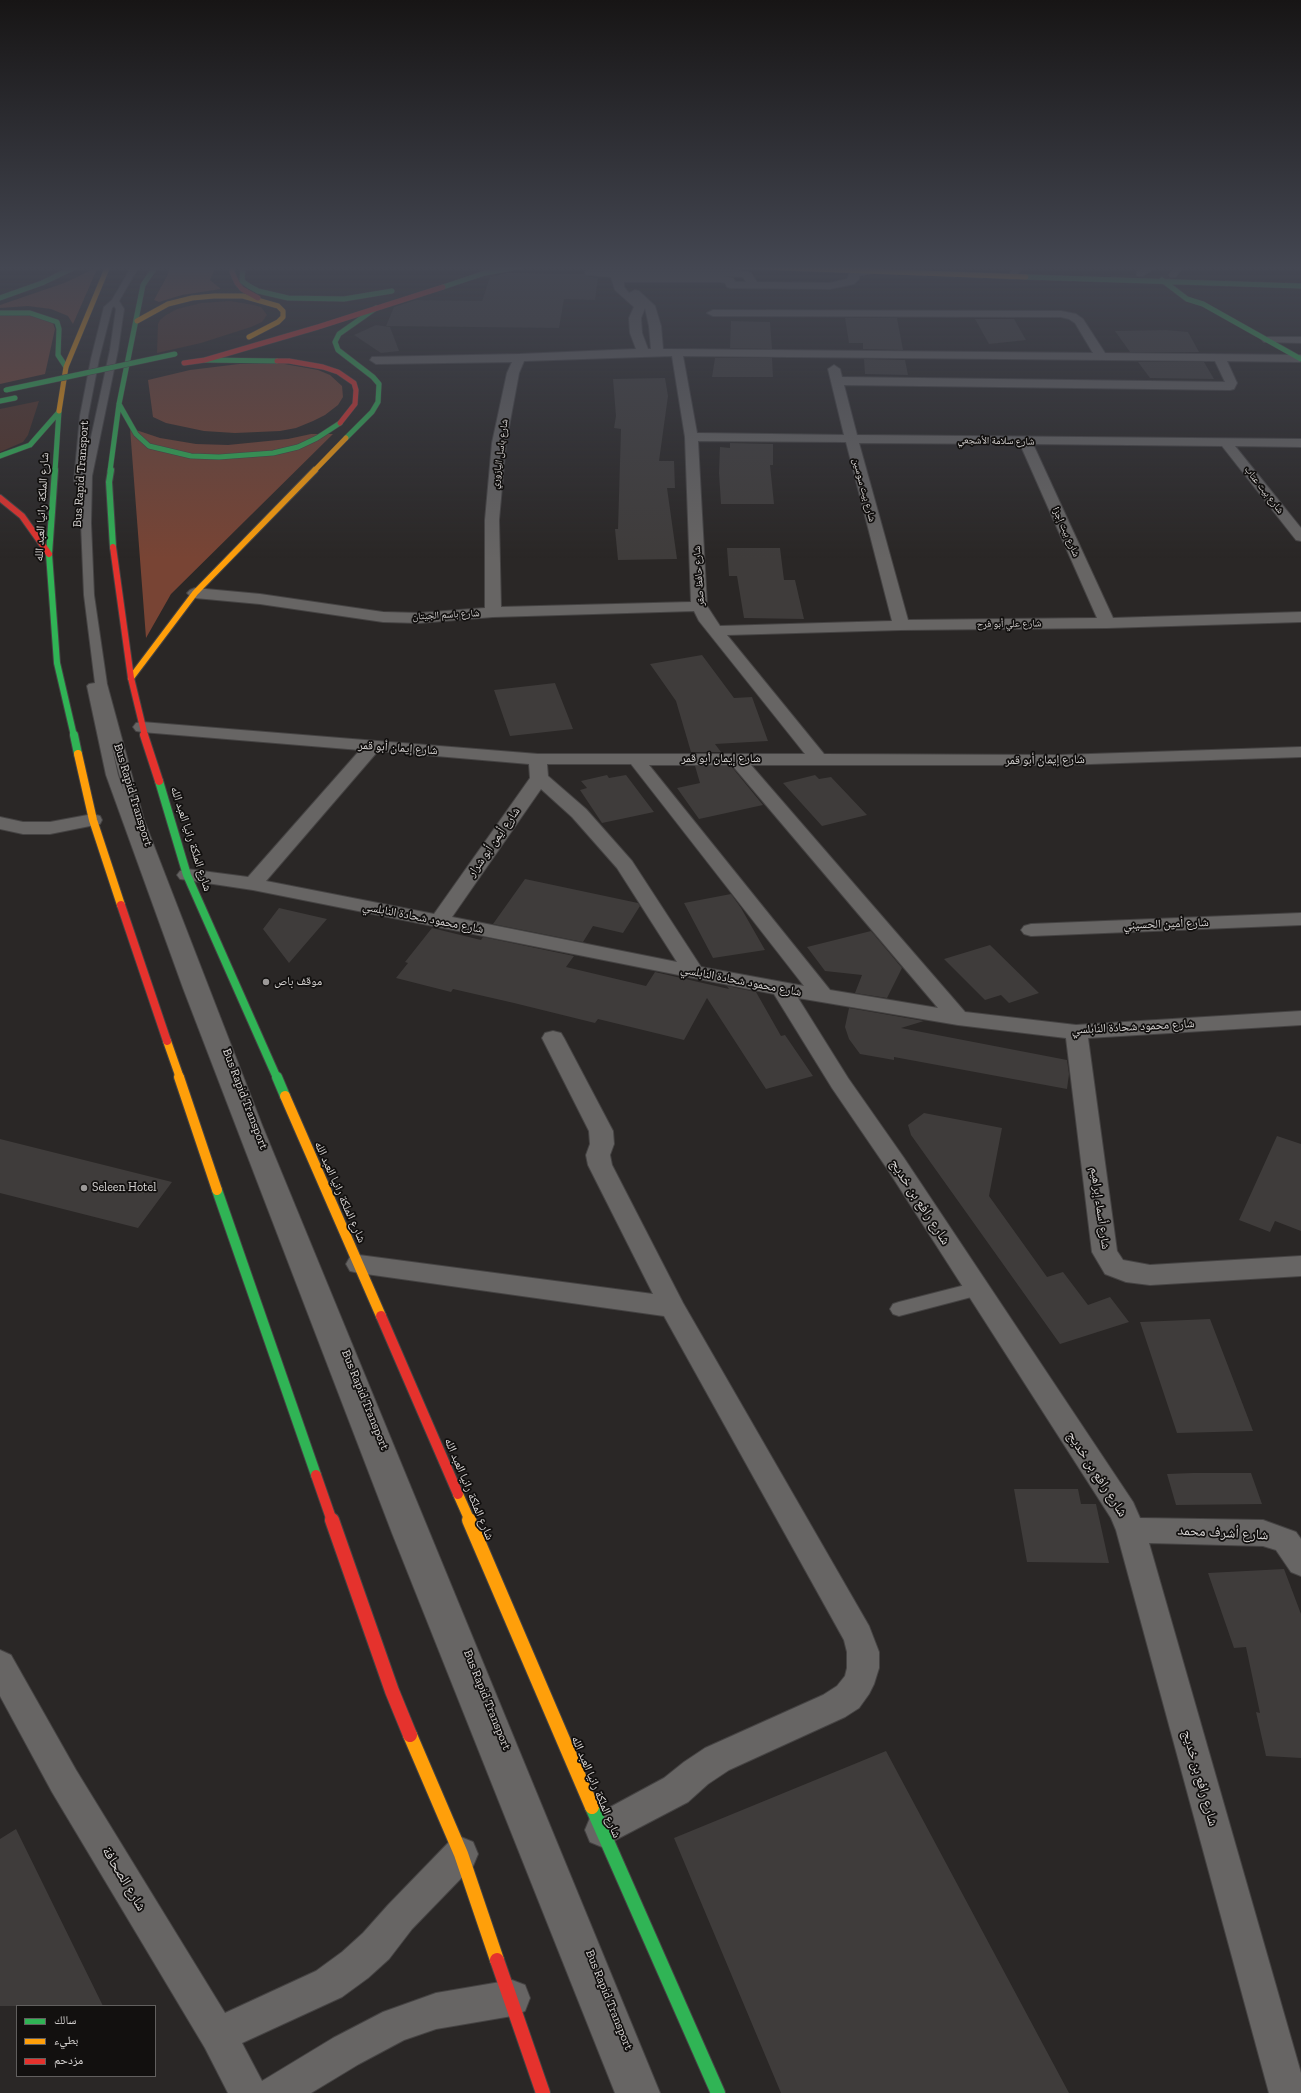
<!DOCTYPE html>
<meta charset="utf-8">
<style>
body{margin:0}
#map{position:relative;width:1301px;height:2093px;overflow:hidden;background:#2a2726;font-family:"Zilla Slab","Noto Naskh Arabic",serif}
canvas{display:block}
.legend{position:absolute;left:16px;top:2005px;width:140px;height:72px;box-sizing:border-box;background:#12100f;border:1px solid #615f5e;margin:0;padding:5px 7px;list-style:none;font-size:12px;color:#d8d5d4}
.legend li{display:flex;align-items:center;gap:8px;height:20px}
.legend b{width:20px;border:1px solid #615f5e}
</style>
<div id="map">
<canvas width="1301" height="2093"></canvas>
<ul class="legend">
<li><b style="height:5px;background:#30b455"></b>سالك</li>
<li><b style="height:5px;background:#ff9f0a"></b>بطيء</li>
<li><b style="height:5px;background:#e5322d"></b>مزدحم</li>
</ul>
</div>
<script>
const context = document.querySelector('canvas').getContext('2d');
context.lineJoin = 'round';
function paint(path, color) { context.fillStyle = color; context.fill(path, 'evenodd'); }
const toPath = rows => new Path2D(rows.map(r => 'M' + r).join(''));
function strokePath(path, color, width, dash) { context.strokeStyle = color; context.lineWidth = width; context.lineCap = dash ? 'butt' : 'round'; context.setLineDash(dash || []); context.stroke(path); }
function drawText(font, color, halo, rows, align = 'center') {
  context.font = font + ' "Zilla Slab","Noto Naskh Arabic",serif'; context.lineWidth = 3.5; context.setLineDash([]); context.textBaseline = 'middle'; context.strokeStyle = halo; context.fillStyle = color; for (const [text, x, y, turn = 0] of rows) {
    context.save(); context.translate(x, y); context.rotate((+turn || 0) * Math.PI / 180); context.textAlign = isNaN(turn) ? turn : align; if (halo) context.strokeText(text, 0, 0); context.fillText(text, 0, 0); context.restore();
  }
}
const green = toPath([
 [230,301,254,305,261,307,267,315,262,322,251,327,201,343,157,353,158,324,160,320,166,315,177,309,201,303],
 [39,401,28,435,23,442,0,452,0,409]
]);
const forest = toPath([
 [170,266,216,266,210,280,221,289,182,295,159,302,154,300,168,274],
 [98,267,73,324,68,316,51,309,28,306,0,308,0,305,64,283],
 [0,315,25,315,45,318,53,323,55,329,45,374,0,384],
 [279,363,318,370,330,375,342,386,343,397,338,405,325,415,313,421,296,428,280,431,235,433,204,431,166,423,153,417,148,380,190,370,239,364],
 [130,428,160,438,196,444,228,445,288,439,311,434,333,434,171,594,146,638]
]);
const building = toPath([
 [507,273,584,274,586,276,598,278,595,300,564,299,559,328,386,326,394,307,416,300,482,301,490,277],
 [845,318,897,318,903,350,863,349,863,343,849,343],
 [975,319,1014,319,1026,340,989,344],
 [731,321,770,322,772,349,730,348],
 [376,325,390,327,399,351,381,353,354,335],
 [1166,330,1188,332,1199,352,1130,352,1115,331],
 [715,358,772,358,773,377,712,377],
 [864,359,905,360,908,375,865,374],
 [1138,362,1204,362,1214,379,1150,378],
 [665,378,668,396,659,461,674,461,675,488,667,488,677,559,618,560,615,529,618,529,621,429,614,428,616,416,613,379],
 [730,443,773,444,773,465,770,465,774,504,721,504,719,473,720,447,730,448],
 [727,548,780,548,784,580,795,580,804,619,744,618,737,576,729,576],
 [702,655,734,698,752,697,768,741,715,744,721,752,691,752,676,701,650,664],
 [555,683,573,729,510,736,494,690],
 [695,766,731,766,763,805,699,819,677,788,700,783],
 [607,775,609,778,626,775,654,812,602,823,580,790,587,788,581,781],
 [815,775,819,779,831,777,867,815,822,826,783,783],
 [525,879,638,903,640,906,623,933,593,926,583,942,493,924],
 [731,894,741,908,765,950,713,958,684,903],
 [279,908,327,919,289,963,263,929],
 [432,928,481,940,483,937,574,956,566,967,646,986,655,972,729,989,727,986,756,992,781,1036,785,1035,813,1076,766,1089,707,998,684,1040,598,1019,595,1023,514,1003,453,989,451,992,396,978,408,963,405,962],
 [871,931,902,968,887,998,855,993,862,975,825,971,807,947],
 [990,945,1039,993,1009,1003,1001,995,985,1000,944,959],
 [849,1008,924,1021,901,1028,1067,1060,1069,1074,1067,1089,894,1057,894,1060,860,1054,849,1039,845,1027],
 [924,1113,1002,1128,989,1196,1047,1277,1063,1272,1088,1305,1110,1297,1129,1322,1060,1344,911,1135,908,1125],
 [1277,1136,1301,1144,1301,1231,1275,1221,1270,1232,1239,1220],
 [0,1139,172,1182,138,1228,0,1193],
 [1210,1319,1253,1431,1177,1433,1140,1322],
 [1193,1473,1251,1473,1262,1504,1176,1505,1167,1474],
 [1014,1489,1078,1489,1081,1504,1096,1504,1109,1563,1027,1562],
 [1284,1569,1301,1614,1301,1758,1266,1756,1256,1712,1260,1713,1246,1647,1234,1648,1208,1573],
 [886,1751,1069,2093,781,2093,674,1838],
 [16,1829,103,2006,0,2006,0,1839]
]);
const lane = toPath([
 [132,266,139,266,119,301,124,309,118,350,92,476,91,523,94,595,107,684,144,820,262,1125,660,2093,615,2093,392,1533,183,988,106,775,87,686,89,684,95,683,84,595,81,523,82,483,76,483,74,481,80,416,91,359,104,307,112,300,132,266],
 [114,306,116,309,110,350,85,465,88,416,99,359,112,308,114,306],
 [111,744,124,792,118,775,111,744],
 [1015,266,1022,266,1015,279,1009,279,1008,277,1015,266],
 [1148,266,1157,266,1143,276,1137,276,1137,272,1148,266],
 [1176,266,1183,266,1176,277,1170,277,1169,275,1176,266],
 [977,1282,983,1284,986,1289,983,1294,899,1316,893,1314,890,1309,893,1304,899,1302,977,1282]
]);
const street = toPath([
 [869,268,874,271,873,273,859,276,859,279,854,284,830,289,731,288,727,287,725,283,720,282,624,282,624,287,629,293,635,290,639,291,655,306,661,326,663,349,1093,353,1075,323,1069,319,1061,317,713,316,707,313,713,310,1061,311,1076,314,1083,319,1105,353,1301,355,1300,362,1227,361,1237,383,1234,389,1230,390,844,385,857,435,1301,439,1301,447,1235,446,1301,528,1301,541,1296,540,1222,446,1033,444,1113,618,1301,612,1301,622,1107,628,901,630,727,635,824,754,1060,755,1301,747,1301,757,1060,765,751,765,965,1012,1076,1025,1301,1011,1301,1025,1088,1038,1117,1251,1123,1260,1150,1265,1301,1256,1301,1276,1150,1285,1126,1282,1105,1274,1092,1252,1066,1038,958,1025,798,998,848,1078,904,1158,1133,1502,1140,1518,1263,1520,1296,1532,1301,1539,1301,1576,1291,1572,1276,1550,1263,1546,1149,1543,1301,2073,1301,2093,1269,2093,1116,1530,1111,1518,888,1170,832,1088,774,994,253,890,180,879,177,875,180,871,187,869,248,877,360,750,142,732,136,731,133,727,136,723,142,722,538,754,805,754,699,621,694,611,493,617,419,623,383,622,260,604,195,598,190,596,187,593,190,590,195,588,260,594,383,612,419,613,485,608,485,520,492,443,507,373,512,362,376,364,370,360,372,357,520,354,636,349,630,333,629,318,634,307,615,290,611,277,586,275,585,273,586,271,590,270,737,270,751,273,757,282,830,283,847,279,850,272,869,268],
 [724,276,743,277,746,282,735,282,733,278,724,276],
 [645,308,649,326,651,349,648,349,642,333,641,318,645,308],
 [672,356,685,437,691,602,501,607,499,520,506,443,519,373,524,361,672,356],
 [683,356,1215,361,1225,382,842,377,840,369,834,365,828,369,844,435,697,433,683,356],
 [698,441,846,442,892,621,720,626,707,606,698,441],
 [859,443,1020,444,1097,618,908,620,859,443],
 [378,751,529,764,530,778,434,914,266,881,378,751],
 [547,764,631,764,804,986,701,967,632,861,586,809,548,776,547,764],
 [649,765,732,765,938,1008,830,990,649,765],
 [541,789,572,817,617,868,677,962,452,917,541,789],
 [1268,337,1301,337,1301,343,1264,342,1262,340,1264,338,1268,337],
 [93,814,100,816,102,820,100,824,50,834,23,834,0,829,0,817,23,822,50,822,93,814],
 [1301,913,1301,925,1031,936,1024,934,1021,930,1024,926,1031,924,1301,913],
 [553,1031,561,1033,564,1038,613,1131,614,1144,610,1155,612,1165,683,1303,869,1626,879,1652,879,1668,874,1684,869,1694,859,1708,845,1717,729,1770,708,1784,688,1802,602,1847,590,1842,585,1830,590,1818,664,1778,684,1762,705,1748,823,1695,837,1686,845,1676,847,1668,847,1652,844,1640,664,1316,359,1273,350,1271,346,1264,350,1257,359,1255,653,1294,588,1165,586,1155,590,1144,589,1131,542,1038,545,1033,553,1031],
 [0,1650,11,1655,76,1770,225,2013,316,1971,342,1952,363,1933,388,1905,449,1842,461,1837,473,1842,478,1854,473,1866,412,1929,389,1959,368,1978,342,1997,242,2043,262,2081,333,2038,383,2012,436,1993,512,1980,525,1985,530,1998,525,2011,512,2016,436,2029,404,2040,359,2064,311,2093,228,2093,205,2048,52,1792,0,1696,0,1650]
]);
const fastFar4 = toPath([
 [243,266,242,281,249,286,258,291,288,298,344,299,392,291],
 [1026,277,1301,286],
 [1162,280,1187,299,1203,304,1301,359],
 [443,287,485,273,522,266],
 [0,298,42,283,77,266],
 [0,313,30,313,57,322,59,329,58,355,66,367],
 [205,360,277,361],
 [0,401,15,398],
 [119,404,136,434,149,446,191,456,219,457,273,453,298,447,317,438,340,423],
 [346,438,372,412,378,402,379,384,373,377,338,350,335,342,339,334,376,308],
 [0,456,30,445,59,412],
 [55,471,59,411],
 [110,471,119,404,143,285,156,266]
]);
const fastFar3 = toPath([
 [55,470,49,554,57,663,74,736],
 [111,470,109,482,113,547]
]);
const fastFar2 = toPath([
 [74,735,78,754],
 [159,781,187,875,277,1078]
]);
const fastFar1 = toPath([
 [277,1077,285,1096],
 [217,1190,316,1475]
]);
const fast = toPath([
 [592,1807,718,2093]
]);
const slowFar4 = toPath([
 [737,266,1026,277],
 [137,321,168,304,192,298,214,296,243,296,278,306,283,311,283,317,278,322,249,337],
 [59,411,66,367,108,266],
 [314,471,346,438]
]);
const slowFar3 = toPath([
 [131,678,195,593,315,470]
]);
const slowFar2 = toPath([
 [78,754,93,820,121,905],
 [167,1041,180,1078]
]);
const slowFar1 = toPath([
 [179,1077,217,1190],
 [285,1096,381,1316],
 [458,1494,470,1521]
]);
const slow = toPath([
 [469,1520,592,1807],
 [410,1735,461,1854,497,1960]
]);
const jamFar4 = toPath([
 [233,266,232,272,237,283,242,289,258,298],
 [277,361,289,361,323,367,338,372,354,383,356,390,355,404,340,423],
 [184,363,205,360,318,327,443,287]
]);
const jamFar3 = toPath([
 [0,498,22,516,49,554],
 [113,547,131,678,145,736]
]);
const jamFar2 = toPath([
 [144,735,159,781],
 [121,905,167,1041]
]);
const jamFar1 = toPath([
 [381,1316,458,1494],
 [316,1475,332,1521]
]);
const jam = toPath([
 [332,1520,392,1691,410,1735],
 [497,1960,543,2093]
]);
const fastBridge = toPath([
 [6,390,175,354]
]);
const markers = [
 [266,982,4,"#9b9897"],
 [84,1188,4,"#9b9897"]
];
const farStreetnames = [
 ["شارع سلامة الأشجعي",996,441,1],
 ["شارع باسل اليازوري",500,454,-82],
 ["شارع بيت سوسين",864,490,75],
 ["شارع بيت عتاب",1264,490,52],
 ["شارع بيت إجزا",1066,532,66],
 ["شارع حافظ صقر",699,576,-94],
 ["شارع باسم الجيتان",446,615,-3],
 ["شارع علي أبو فرح",1009,624,-1]
];
const streetNames = [
 ["Bus Rapid Transport",81,474,-86],
 ["شارع الملكة رانيا العبد الله",42,507,-87],
 ["شارع إيمان أبو قمر",398,748,4],
 ["شارع إيمان أبو قمر",721,759],
 ["شارع إيمان أبو قمر",1045,760,-1],
 ["Bus Rapid Transport",133,795,73],
 ["شارع الملكة رانيا العبد الله",191,839,72],
 ["شارع أيمن أبو شرار",494,842,-55],
 ["شارع محمود شحادة النابلسي",423,918,11],
 ["شارع أمين الحسيني",1166,924,-2],
 ["شارع محمود شحادة النابلسي",741,981,11],
 ["شارع محمود شحادة النابلسي",1133,1027,-3],
 ["Bus Rapid Transport",245,1099,69],
 ["شارع الملكة رانيا العبد الله",340,1192,66],
 ["شارع أسماء إبراهيم",1100,1208,82],
 ["Bus Rapid Transport",365,1400,68],
 ["شارع الملكة رانيا العبد الله",469,1489,67],
 ["Bus Rapid Transport",487,1700,68],
 ["شارع الملكة رانيا العبد الله",596,1787,67],
 ["Bus Rapid Transport",609,2000,68]
];
const poiNames = [
 ["موقف باص",274,982],
 ["Seleen Hotel",92,1188]
];
const nearStreetnames = [
 ["شارع رافع بن خديج",920,1202,57],
 ["شارع رافع بن خديج",1097,1474,57],
 ["شارع أشرف محمد",1223,1533,3],
 ["شارع رافع بن خديج",1200,1778,74],
 ["شارع الصحافة",124,1879,59]
];
paint(green, '#533228');
paint(forest, '#784434');
paint(building, '#3f3c3b');
strokePath(lane, '#454343', 2);
strokePath(street, '#454343', 2);
strokePath(fastFar4, '#454343', 6);
strokePath(fastFar3, '#454343', 8);
strokePath(fastFar2, '#454343', 10);
strokePath(fastFar1, '#454343', 12);
strokePath(fast, '#454343', 16);
strokePath(slowFar4, '#454343', 6);
strokePath(slowFar3, '#454343', 8);
strokePath(slowFar2, '#454343', 10);
strokePath(slowFar1, '#454343', 12);
strokePath(slow, '#454343', 16);
strokePath(jamFar4, '#454343', 6);
strokePath(jamFar3, '#454343', 8);
strokePath(jamFar2, '#454343', 10);
strokePath(jamFar1, '#454343', 12);
strokePath(jam, '#454343', 16);
paint(lane, '#676564');
paint(street, '#676564');
strokePath(fastFar4, '#30b455', 5);
strokePath(fastFar3, '#30b455', 6);
strokePath(fastFar2, '#30b455', 8);
strokePath(fastFar1, '#30b455', 10);
strokePath(fast, '#30b455', 14);
strokePath(slowFar4, '#ff9f0a', 5);
strokePath(slowFar3, '#ff9f0a', 6);
strokePath(slowFar2, '#ff9f0a', 8);
strokePath(slowFar1, '#ff9f0a', 10);
strokePath(slow, '#ff9f0a', 14);
strokePath(jamFar4, '#e5322d', 5);
strokePath(jamFar3, '#e5322d', 6);
strokePath(jamFar2, '#e5322d', 8);
strokePath(jamFar1, '#e5322d', 10);
strokePath(jam, '#e5322d', 14);
strokePath(fastBridge, '#454343', 6, []);
strokePath(fastBridge, '#30b455', 5);
const sky = context.createLinearGradient(0, 0, 0, 559);
sky.addColorStop(0, '#171515');
sky.addColorStop(0.48, '#444752');
sky.addColorStop(1, '#44475200');
context.fillStyle = sky;
context.fillRect(0, 0, 1301, 559);
for (const [x, y, r, color] of markers) { const dot = new Path2D(); dot.arc(x, y, r, 0, 2 * Math.PI); context.fillStyle = color; context.fill(dot); strokePath(dot, '#12100f', 1.5); }
drawText('10px', '#d8d5d4', '#12100f', farStreetnames);
drawText('12px', '#d8d5d4', '#12100f', streetNames);
drawText('12px', '#d8d5d4', '#12100f', poiNames, 'left');
drawText('14px', '#d8d5d4', '#12100f', nearStreetnames);
</script>
